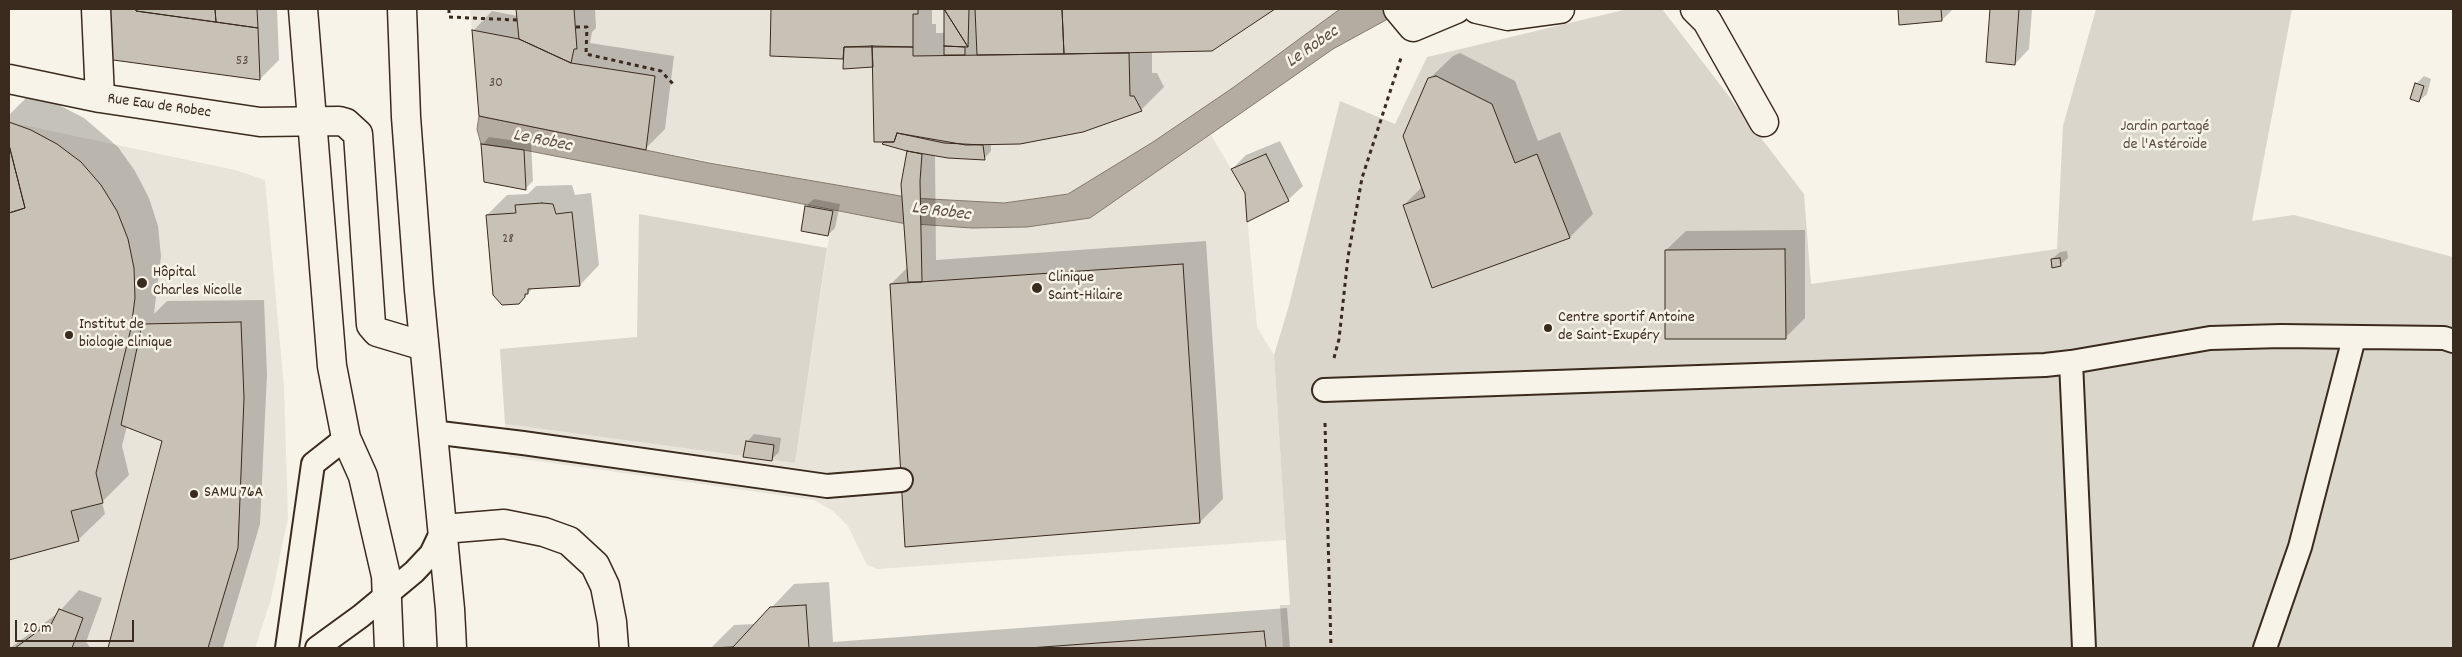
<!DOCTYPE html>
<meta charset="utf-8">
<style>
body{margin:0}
#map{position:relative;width:2462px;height:657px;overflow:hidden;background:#f7f3e8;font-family:Dekko,sans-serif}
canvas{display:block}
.frame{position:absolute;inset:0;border:10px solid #3b2a1e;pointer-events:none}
.scale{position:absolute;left:15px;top:620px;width:119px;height:22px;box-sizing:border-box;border:2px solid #3b2a1e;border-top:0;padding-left:6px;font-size:15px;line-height:18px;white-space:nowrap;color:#3b2a1e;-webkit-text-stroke:4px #f7f3e8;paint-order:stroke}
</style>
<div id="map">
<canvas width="2462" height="657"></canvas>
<div class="frame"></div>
<div class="scale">20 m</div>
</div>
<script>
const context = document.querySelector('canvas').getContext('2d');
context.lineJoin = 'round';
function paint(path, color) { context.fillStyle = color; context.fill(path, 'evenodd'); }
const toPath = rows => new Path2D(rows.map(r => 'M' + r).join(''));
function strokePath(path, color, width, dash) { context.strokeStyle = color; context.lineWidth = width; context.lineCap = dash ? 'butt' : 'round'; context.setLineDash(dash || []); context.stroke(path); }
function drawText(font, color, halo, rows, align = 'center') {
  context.font = font + ' Dekko,sans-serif'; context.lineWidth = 5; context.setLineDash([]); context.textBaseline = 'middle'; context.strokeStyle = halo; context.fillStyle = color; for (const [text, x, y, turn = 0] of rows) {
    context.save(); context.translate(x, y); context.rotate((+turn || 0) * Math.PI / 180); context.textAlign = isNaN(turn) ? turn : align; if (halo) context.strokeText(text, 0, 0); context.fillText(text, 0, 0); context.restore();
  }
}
const built = toPath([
 [470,9,1340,9,1234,87,1153,142,1068,194,1004,203,920,199,921,225,972,228,1027,227,1090,218,1211,135,1245,193,1257,327,1274,355,1286,540,878,569,867,565,848,526,833,511,814,500,509,457,505,424,795,463,833,211,904,223,902,197,646,150,655,76,571,63,519,39,472,30],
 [9,122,235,170,265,180,284,387,288,518,271,599,255,648,9,648]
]);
const green = toPath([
 [1628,9,1662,9,1804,194,1811,284,2057,249,2063,126,2096,9,2292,9,2252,221,2294,215,2453,257,2453,648,1283,648,1280,605,1290,605,1274,355,1288,309,1340,101,1395,124,1427,57],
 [639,214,827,248,795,463,505,424,500,349,637,337]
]);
const water = toPath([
 [1340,9,1406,9,1333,49,1090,218,1027,227,972,228,901,223,524,150,481,144,477,129,479,116,709,163,912,198,1004,203,1068,194,1153,142,1234,87,1340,9]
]);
const shadow = toPath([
 [105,9,277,9,279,60,260,79],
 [517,9,595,9,596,28,592,32,590,43,674,56,665,129,645,149,473,31,492,11,518,16],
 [772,9,932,9,932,24,936,24,936,33,945,33,946,9,1271,9,1212,50,1152,51,1152,73,1157,73,1164,87,1141,110,1099,126,1047,139,991,143,991,151,984,159,935,155,936,260,1206,241,1223,499,1200,522,891,284,908,267,903,184,909,150,880,142,882,141,874,66,845,56,843,58,771,55],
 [901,133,923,137,921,139,899,135],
 [1899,9,1953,9,1942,20,1900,23],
 [1991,9,2032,9,2029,49,2015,64,1987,61],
 [1460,53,1515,81,1538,141,1560,132,1593,214,1570,237,1433,286,1404,205,1423,186,1429,79,1453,56],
 [2424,76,2431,79,2427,94,2419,101,2416,84],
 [30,94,57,104,84,118,118,147,135,171,149,198,158,226,161,256,154,314,167,301,264,300,267,374,260,524,223,648,109,648,163,440,127,426,122,446,129,475,102,502,105,514,78,540,10,558,9,115],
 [489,137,531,143,533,181,526,188,482,145],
 [1280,141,1303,186,1288,200,1246,192,1232,169,1246,155],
 [572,185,575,195,591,193,599,265,580,285,533,288,518,303,487,215,507,195,528,194,536,186],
 [814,199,840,204,835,228,828,235,806,206],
 [1805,230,1805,318,1785,338,1666,250,1686,231],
 [2067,251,2068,258,2060,265,2052,259,2060,252],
 [754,434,781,438,779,452,772,459,747,442],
 [829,582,833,642,1287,608,1290,648,711,648,734,625,756,624,794,584],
 [79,590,102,598,86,642,91,648,10,648,58,613]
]);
const building = toPath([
 [103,9,136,9,136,11,258,28,260,80,106,59,103,9],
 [136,9,215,9,216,22,136,11,136,9],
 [215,9,257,9,258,28,216,22,215,9],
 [516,9,574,9,577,49,574,49,571,63,519,39,516,9],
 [771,9,918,9,918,14,913,14,913,47,844,47,843,59,770,56,771,9],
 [944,9,969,9,968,47,944,9],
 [944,9,968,47,944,46,944,9],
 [975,9,1062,9,1064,54,977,55,975,9],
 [1062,9,1275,9,1212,51,1064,54,1062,9],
 [1898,9,1941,9,1942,21,1899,25,1898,9],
 [1990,9,2019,9,2015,65,1986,62,1990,9],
 [472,30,519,39,571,63,655,76,646,150,479,116,472,30],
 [872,46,873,67,843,69,844,47,872,46],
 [872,46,913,47,913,56,1129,53,1130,96,1134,96,1142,111,1083,132,1020,144,966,145,897,133,894,142,874,142,872,46],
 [944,46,965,47,965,55,944,55,944,46],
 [1436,76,1492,104,1515,163,1537,154,1570,238,1432,288,1403,205,1425,197,1403,136,1428,78,1436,76],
 [2415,83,2424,86,2419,102,2410,99,2415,83],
 [9,122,31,130,57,144,81,162,101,185,117,211,128,239,134,268,135,298,131,328,96,473,103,503,71,511,79,541,9,560,9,213,25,208,9,145,9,122],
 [897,133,944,143,983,145,985,160,948,158,907,151,882,144,884,142,894,142,897,133],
 [481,144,524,150,526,190,484,182,481,144],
 [9,145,25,208,9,213,9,145],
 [907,151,922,154,920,181,922,282,908,282,901,184,907,151],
 [1266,154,1289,201,1247,222,1245,193,1231,169,1266,154],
 [542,203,553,204,556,214,572,212,580,286,528,289,528,294,525,294,525,297,519,304,502,305,493,295,486,215,516,213,515,205,542,203],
 [805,206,833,211,828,236,801,231,805,206],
 [1785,249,1786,339,1665,339,1665,250,1785,249],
 [2060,258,2061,266,2052,268,2051,259,2060,258],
 [1183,264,1200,523,905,547,890,284,1183,264],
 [241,322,244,398,238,548,208,648,108,648,162,441,121,425,142,324,241,322],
 [746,441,774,445,772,461,743,457,746,441],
 [806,605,809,648,709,648,733,647,770,607,806,605],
 [59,609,83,618,72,648,15,648,41,629,46,634,59,609],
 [1264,631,1266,648,1029,648,1264,631]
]);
const path = toPath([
 [449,9,449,17,517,20],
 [576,27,587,27,586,54,661,71,674,85],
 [1334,358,1339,339,1348,257,1362,178,1401,58],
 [1325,423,1331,648]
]);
const lane = toPath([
 [2071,362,2084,648],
 [1324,390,2045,365,2071,362,2210,338,2281,336,2444,338,2453,341],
 [432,432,523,443,827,486,901,480],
 [287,648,313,464,346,438],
 [317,648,361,616,414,572,431,554,443,529],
 [2265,648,2300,547,2354,338]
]);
const street = toPath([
 [96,9,100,98],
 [1398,9,1413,27,1456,9],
 [1477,9,1508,16,1560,9],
 [1695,9,1707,21,1764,122],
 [9,79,100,98,260,122,339,121,346,123,358,134,371,325,377,332,424,346],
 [443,529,504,524,544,532,569,541,595,565,605,586,612,622,614,648]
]);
const primary = toPath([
 [303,9,332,366,346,438,363,476,386,576,389,648],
 [402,9,406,117,419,290,450,609,452,648]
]);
const markers = [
 [142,283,6,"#3b2a1e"],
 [1037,288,6,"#3b2a1e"],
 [1548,328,5,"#3b2a1e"],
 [69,335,5,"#3b2a1e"],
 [194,494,5,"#3b2a1e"]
];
const numberNames = [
 ["53",242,62],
 ["30",496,84],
 ["28",508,240]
];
const streetNames = [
 ["Rue Eau de Robec",159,107,8]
];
const parkNames = [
 ["Jardin partagé",2165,128],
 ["de l'Astéroïde",2165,146]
];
const poiNames = [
 ["Hôpital",153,274],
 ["Charles Nicolle",153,292],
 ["Clinique",1048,279],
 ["Saint-Hilaire",1048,297],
 ["Centre sportif Antoine",1558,319],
 ["de Saint-Exupéry",1558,337],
 ["Institut de",79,326],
 ["biologie clinique",79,344],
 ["SAMU 76A",204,494]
];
const waterNames = [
 ["Le Robec",1313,48,-35],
 ["Le Robec",542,142,11],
 ["Le Robec",941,213,7]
];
paint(built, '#e9e4d9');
paint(green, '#dbd6cb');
paint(water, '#b4aca0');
strokePath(water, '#84786c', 1);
paint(shadow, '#0003');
paint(building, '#c8c1b6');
strokePath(building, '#3b2a1e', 1);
strokePath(lane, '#3b2a1e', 26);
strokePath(street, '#3b2a1e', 31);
strokePath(primary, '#3b2a1e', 31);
strokePath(path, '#3b2a1e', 3, [4, 4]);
strokePath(lane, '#f7f3e8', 22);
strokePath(street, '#f7f3e8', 28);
strokePath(primary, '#f7f3e8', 28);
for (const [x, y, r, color] of markers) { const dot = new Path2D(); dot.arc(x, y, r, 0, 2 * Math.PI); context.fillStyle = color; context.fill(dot); strokePath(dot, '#f7f3e8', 2); }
drawText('14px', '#5e5044', null, numberNames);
drawText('16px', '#3b2a1e', '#f7f3e8', streetNames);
drawText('16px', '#5b4c41', '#f7f3e8', parkNames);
drawText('16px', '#3b2a1e', '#f7f3e8', poiNames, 'left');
drawText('italic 18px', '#5f5145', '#f7f3e8', waterNames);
</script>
